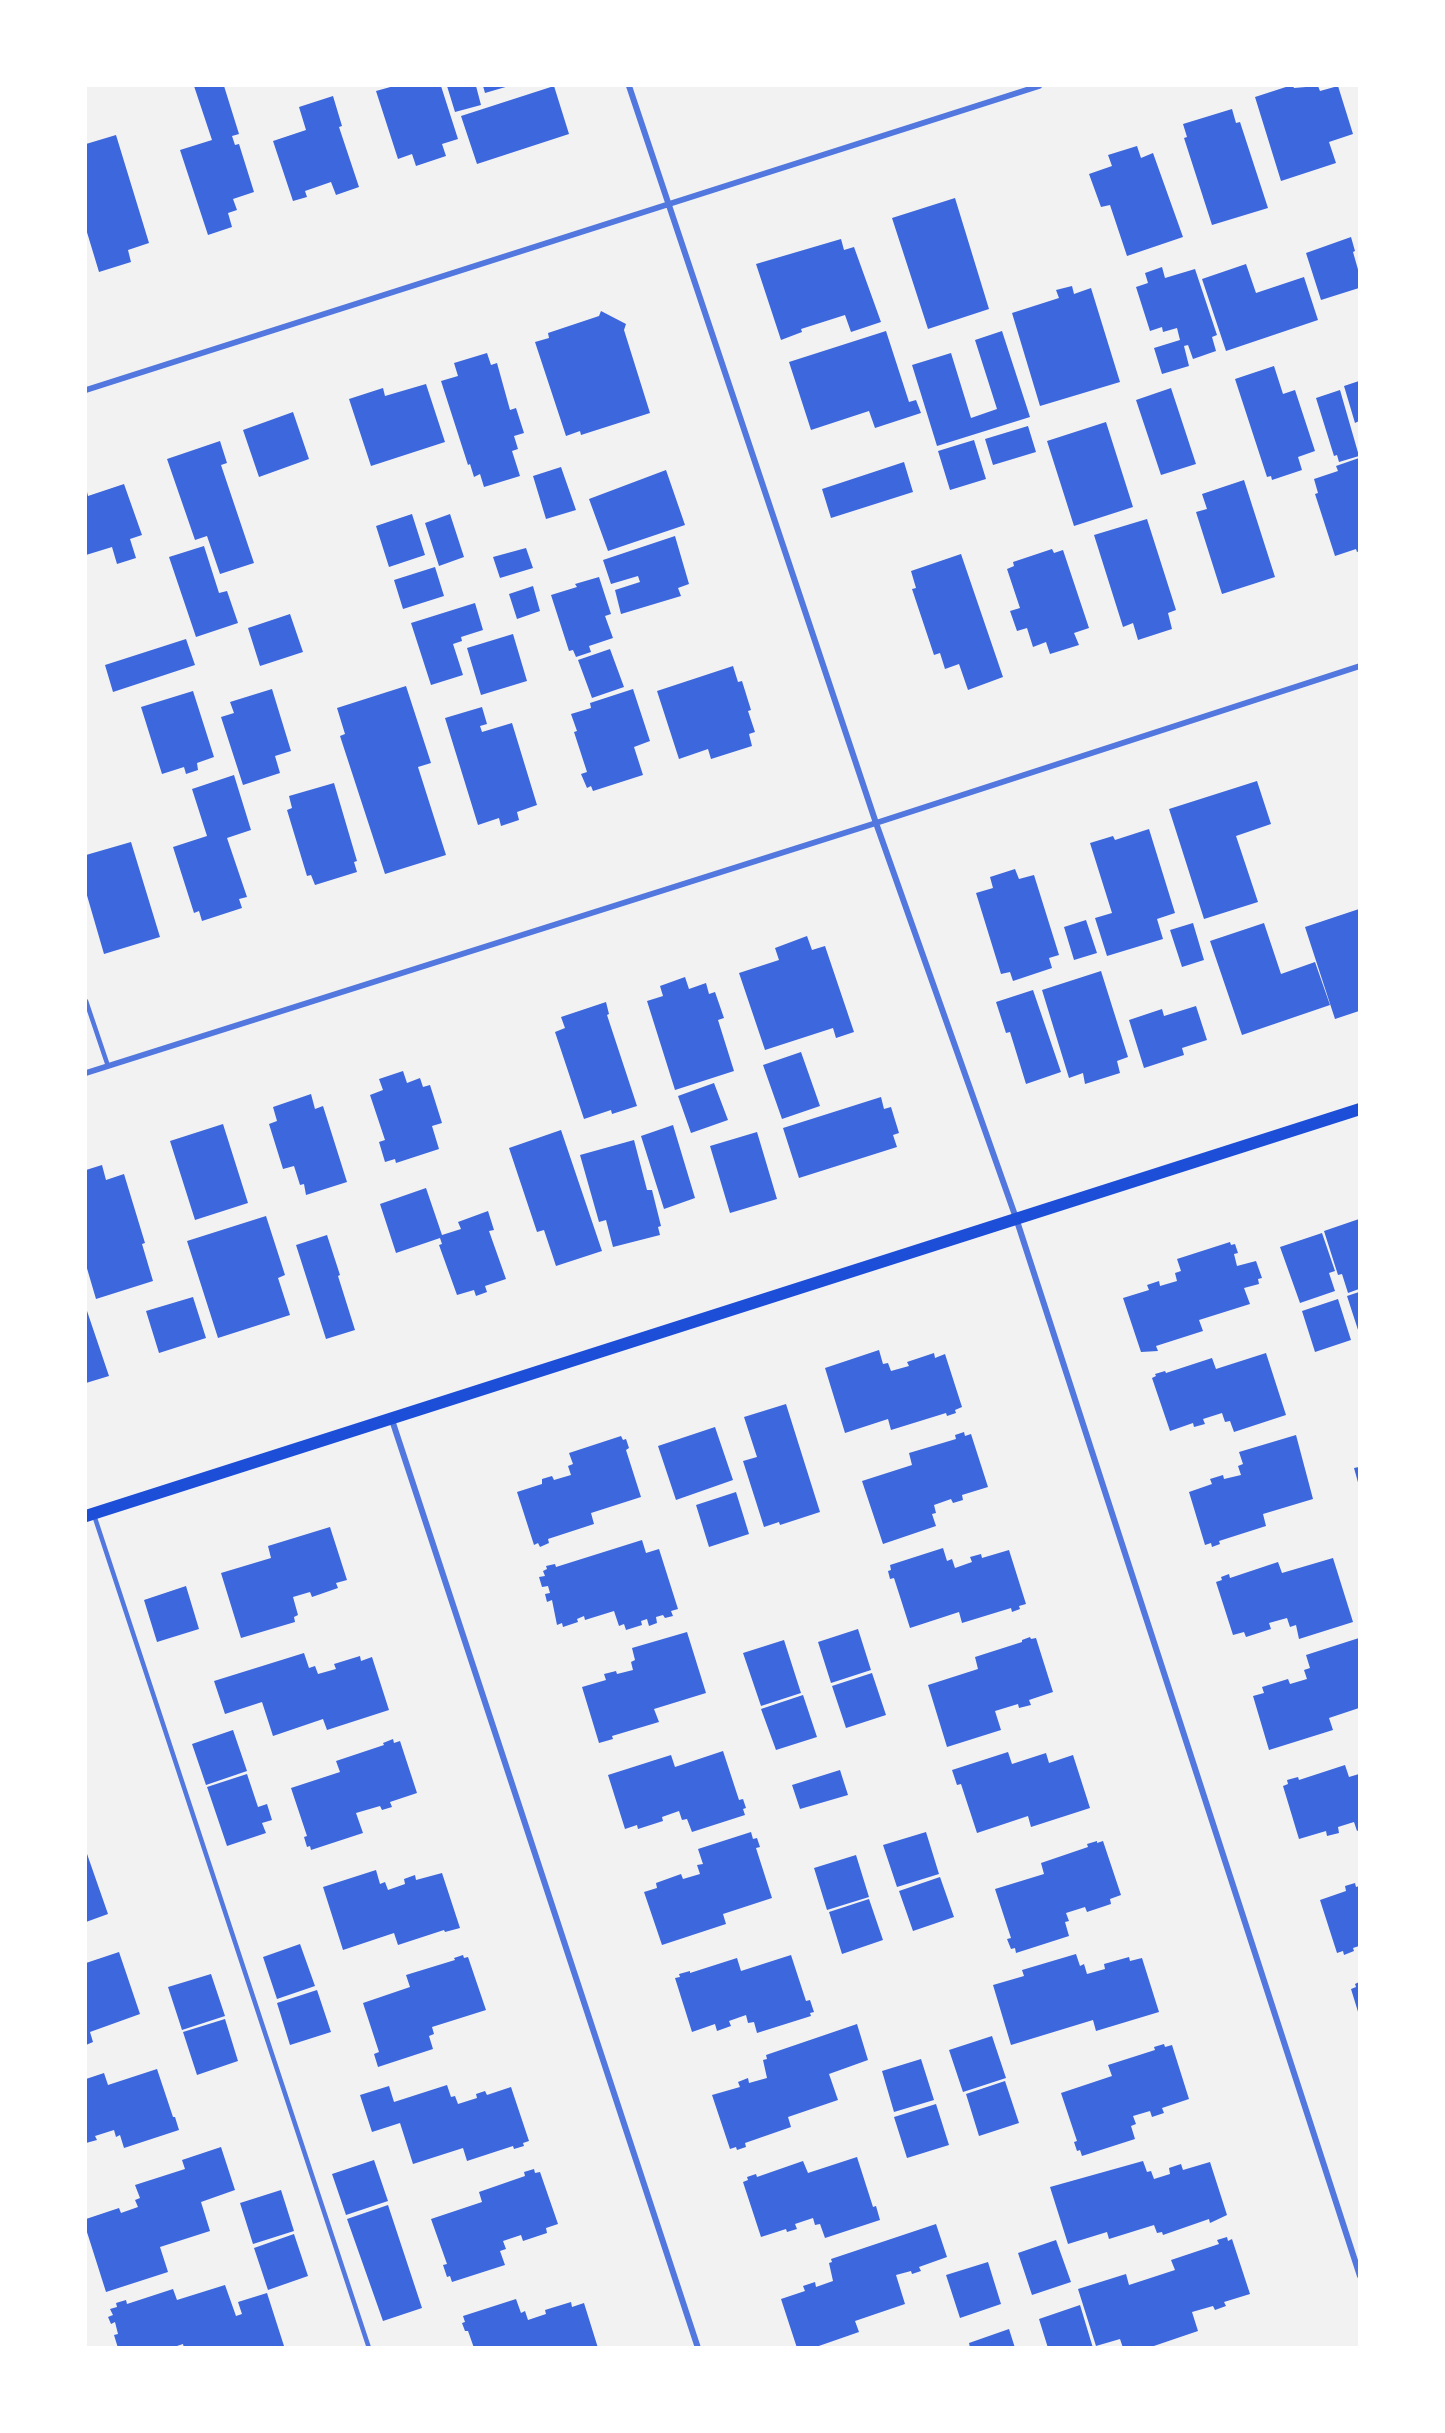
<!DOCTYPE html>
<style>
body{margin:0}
#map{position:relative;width:1445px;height:2433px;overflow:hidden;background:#f2f2f2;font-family:Signika,sans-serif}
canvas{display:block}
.frame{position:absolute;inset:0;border:87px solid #fff;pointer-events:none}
</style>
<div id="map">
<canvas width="1445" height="2433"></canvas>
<div class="frame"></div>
</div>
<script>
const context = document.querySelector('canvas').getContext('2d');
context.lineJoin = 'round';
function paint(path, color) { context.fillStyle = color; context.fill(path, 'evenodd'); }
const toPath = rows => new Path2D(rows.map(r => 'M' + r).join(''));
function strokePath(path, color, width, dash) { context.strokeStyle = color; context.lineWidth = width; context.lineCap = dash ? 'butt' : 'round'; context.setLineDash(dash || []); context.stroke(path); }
const building = toPath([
 [194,86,224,86,239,134,232,136,235,145,239,144,254,192,233,199,237,210,228,213,232,227,208,235,180,150,212,140],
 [394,86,441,86,458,139,442,144,446,156,416,166,412,154,398,159,376,91],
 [447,86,476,86,481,105,455,112],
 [483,86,509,86,485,93],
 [554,86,569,134,477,164,461,116],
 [1289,86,1293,86,1294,88,1318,86,1320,91,1338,86,1353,134,1329,142,1336,163,1281,181,1255,97],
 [333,96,342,126,339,127,359,187,336,195,331,182,305,191,307,197,293,201,273,141,306,130,299,107],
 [1232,109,1236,123,1240,122,1268,208,1212,225,1184,138,1187,137,1183,124],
 [116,135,149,243,128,250,131,262,99,272,86,229,86,144],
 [1137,146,1141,158,1153,153,1183,237,1127,256,1110,205,1101,207,1089,174,1112,166,1108,155],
 [955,198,989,309,928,329,892,218],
 [1351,237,1355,251,1353,252,1359,273,1359,288,1321,300,1306,253],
 [841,239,844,250,854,247,881,322,851,332,845,315,801,329,802,332,781,340,756,264],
 [1246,264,1256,293,1304,277,1318,320,1226,351,1202,279],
 [1162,267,1165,278,1195,269,1217,335,1212,337,1216,351,1193,359,1188,345,1184,346,1189,366,1162,374,1154,348,1180,340,1177,328,1163,332,1162,327,1150,331,1136,287,1148,283,1145,273],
 [1072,286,1074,294,1091,288,1120,382,1040,406,1012,313,1059,298,1056,290],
 [601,311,626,324,624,330,650,413,581,435,580,431,566,436,535,342,549,338,548,333,599,316],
 [886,331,909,402,916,400,921,413,875,428,869,411,811,430,789,362],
 [1002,331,1030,417,937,446,912,365,951,353,971,418,997,409,975,340],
 [487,353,491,365,497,363,510,410,516,408,524,433,514,436,518,449,512,451,520,476,484,487,480,474,474,477,470,464,468,465,441,381,458,376,454,363],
 [1274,366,1283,394,1295,390,1315,451,1298,457,1302,470,1272,480,1271,476,1267,477,1235,379],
 [1359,381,1359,421,1355,423,1344,386],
 [426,384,445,442,371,466,349,399,383,388,385,396],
 [1171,388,1196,464,1161,475,1136,400],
 [1340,390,1359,456,1339,462,1337,455,1334,456,1316,398],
 [293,412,309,459,259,477,243,430],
 [1106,422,1133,507,1074,526,1047,441],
 [1028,426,1036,452,993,465,985,439],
 [974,440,986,479,950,490,938,451],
 [220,441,227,463,221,465,254,563,220,574,207,536,195,540,167,459],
 [1359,458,1359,551,1357,552,1356,549,1335,556,1315,494,1318,493,1314,479,1338,471,1336,466],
 [904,462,913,492,831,518,822,489],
 [561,467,576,510,546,519,533,476],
 [666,470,685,525,608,551,589,499],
 [1244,480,1275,577,1222,594,1196,512,1207,509,1202,494],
 [124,484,142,535,130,539,136,558,117,564,112,547,86,555,86,488,88,496],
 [412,514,425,555,389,567,376,526],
 [450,514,464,557,439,566,425,523],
 [1147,519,1176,610,1168,613,1172,629,1138,640,1133,623,1123,627,1094,535],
 [675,536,689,584,678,588,681,596,621,614,615,590,640,582,638,576,611,584,603,560],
 [204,546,219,593,227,591,238,623,196,637,169,557],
 [526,548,533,568,500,578,493,557],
 [1052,549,1054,553,1063,550,1089,628,1074,633,1079,645,1050,654,1046,642,1033,647,1027,628,1017,631,1010,611,1020,608,1007,569,1014,566,1013,562],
 [961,554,1003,677,968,690,959,664,945,669,940,653,934,655,912,589,916,588,911,571],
 [435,567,444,596,403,609,394,580],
 [599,577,611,614,605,616,613,638,589,646,591,652,576,657,573,650,569,651,551,595,577,587,575,584],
 [533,586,540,611,517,619,509,594],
 [475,603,483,630,461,637,462,641,453,644,463,675,431,685,411,623],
 [290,614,303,652,260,666,248,628],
 [513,634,527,681,481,695,467,648],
 [186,639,195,665,113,692,105,665],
 [610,649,624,687,592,698,578,660],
 [733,666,738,682,742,681,751,710,748,711,755,732,749,734,752,746,711,759,708,749,679,759,657,691],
 [406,686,431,763,418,767,446,855,385,874,340,736,345,734,337,708],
 [272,689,291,751,275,756,280,773,243,785,221,717,234,713,230,702],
 [633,689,650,741,634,747,643,775,593,791,591,786,587,788,581,774,587,772,574,732,577,731,571,714,591,708,590,703],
 [193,691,214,757,197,763,198,770,186,774,184,767,162,774,141,707],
 [482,707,487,724,480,726,482,732,512,723,537,805,517,812,519,820,501,826,499,818,478,825,445,718],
 [234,775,251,830,227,838,247,897,239,899,242,908,202,921,199,911,194,913,173,847,207,836,192,789],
 [1257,781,1271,824,1236,836,1258,902,1204,919,1169,809],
 [334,783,357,861,354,862,357,872,315,885,311,875,307,876,287,810,292,808,289,796],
 [1149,829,1175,913,1157,919,1163,939,1107,956,1095,918,1112,913,1090,843,1113,836,1115,840],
 [131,842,160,937,104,954,86,892,86,855],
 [1015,869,1019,879,1034,875,1059,955,1049,958,1052,968,1013,981,1010,972,1001,974,976,893,993,888,990,877],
 [1359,909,1359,1011,1335,1019,1305,927],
 [1086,920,1097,953,1074,960,1064,927],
 [1193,923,1204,960,1182,967,1170,930],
 [1264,923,1281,974,1315,962,1330,1005,1242,1035,1210,941],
 [807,936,812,950,825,946,854,1032,836,1038,833,1028,765,1050,739,973,779,960,775,948],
 [1101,971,1128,1057,1117,1061,1120,1073,1085,1084,1083,1073,1069,1078,1042,990],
 [685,977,689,989,706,983,709,994,715,992,724,1018,718,1020,734,1071,675,1090,647,1001,663,996,660,986],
 [1033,990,1061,1072,1026,1084,1010,1032,1006,1033,996,1002],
 [606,1002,609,1014,607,1015,637,1106,612,1114,611,1110,584,1119,555,1032,565,1028,561,1017],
 [1196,1006,1207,1040,1182,1048,1184,1055,1144,1068,1129,1020,1162,1009,1164,1016],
 [801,1052,820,1106,782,1119,763,1065],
 [403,1071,407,1083,420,1078,423,1087,430,1085,442,1123,432,1126,439,1149,396,1163,395,1159,385,1162,379,1142,385,1140,370,1095,383,1090,379,1079],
 [714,1083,728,1120,691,1133,678,1096],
 [311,1094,315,1109,323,1106,347,1182,306,1195,304,1184,300,1185,294,1166,283,1169,269,1124,277,1121,273,1107],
 [881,1097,884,1109,891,1107,899,1133,893,1135,897,1147,799,1178,783,1128],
 [223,1124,248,1203,195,1220,170,1141],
 [673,1125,695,1198,664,1209,641,1136],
 [561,1130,602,1251,556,1266,544,1230,537,1232,509,1148],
 [757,1132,777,1199,730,1213,710,1146],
 [634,1140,647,1190,652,1190,661,1226,658,1227,660,1235,613,1247,606,1220,599,1222,580,1155],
 [102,1165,106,1180,124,1174,145,1243,142,1244,153,1281,96,1299,86,1265,86,1170],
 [426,1188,442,1235,461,1229,458,1222,488,1211,494,1230,489,1231,506,1279,485,1286,487,1292,476,1296,474,1290,457,1295,439,1245,442,1244,440,1238,396,1253,380,1204],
 [266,1216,285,1275,278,1278,290,1315,218,1338,187,1241],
 [1359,1219,1359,1289,1348,1293,1342,1274,1338,1275,1324,1231],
 [1322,1233,1335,1271,1329,1273,1335,1291,1300,1303,1280,1247],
 [327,1235,340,1275,338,1276,355,1330,326,1339,296,1245],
 [1230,1242,1231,1245,1235,1244,1238,1253,1234,1254,1237,1266,1256,1261,1262,1278,1258,1279,1259,1284,1244,1288,1250,1304,1199,1320,1203,1331,1156,1346,1158,1351,1141,1352,1123,1298,1149,1290,1147,1285,1159,1281,1160,1286,1177,1281,1175,1273,1181,1271,1177,1259],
 [1359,1292,1359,1333,1347,1296],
 [193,1297,206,1338,159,1353,146,1311],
 [1338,1299,1351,1340,1315,1352,1302,1311],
 [86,1308,109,1376,86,1383],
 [879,1350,883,1364,888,1363,891,1371,909,1366,907,1362,934,1353,935,1358,945,1354,962,1407,955,1410,956,1413,947,1416,946,1413,891,1430,888,1419,845,1433,825,1368],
 [1266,1353,1286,1415,1234,1432,1230,1421,1225,1422,1222,1413,1203,1419,1205,1424,1194,1427,1193,1423,1170,1431,1152,1378,1156,1376,1155,1374,1165,1371,1166,1373,1212,1358,1216,1369],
 [786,1404,820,1512,780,1525,779,1522,764,1527,743,1461,757,1457,744,1417],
 [715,1427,733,1480,676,1500,658,1446],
 [964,1432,965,1436,971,1434,988,1487,962,1495,963,1500,953,1503,951,1499,934,1505,936,1513,932,1514,936,1526,883,1544,862,1481,912,1465,909,1453,956,1439,955,1435],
 [1296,1435,1313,1499,1263,1514,1266,1526,1219,1541,1220,1544,1212,1547,1211,1543,1205,1545,1189,1492,1212,1484,1210,1479,1223,1475,1224,1479,1241,1475,1238,1466,1243,1464,1239,1452],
 [621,1436,623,1440,626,1439,629,1448,626,1450,641,1497,591,1513,594,1524,548,1539,549,1543,540,1547,538,1543,534,1545,517,1492,542,1484,542,1479,552,1476,554,1480,571,1475,568,1466,573,1464,569,1453],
 [1359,1467,1359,1486,1354,1468],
 [736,1492,749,1534,709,1547,696,1505],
 [330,1527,347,1580,336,1583,338,1588,312,1597,310,1592,293,1597,298,1615,294,1617,295,1622,241,1638,221,1573,271,1558,268,1546],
 [642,1540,646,1553,659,1549,678,1609,671,1611,673,1616,665,1618,663,1615,656,1617,657,1623,649,1626,647,1619,641,1621,642,1625,626,1630,624,1624,619,1626,614,1611,585,1620,584,1616,577,1619,578,1622,563,1627,562,1623,557,1625,552,1600,547,1602,545,1594,550,1593,548,1586,542,1587,539,1577,545,1576,543,1571,547,1569,546,1566,555,1564,556,1567],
 [943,1548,947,1561,952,1559,955,1568,972,1562,970,1557,981,1554,982,1558,1009,1550,1026,1604,1019,1606,1020,1609,1012,1612,1011,1608,962,1623,959,1612,910,1628,894,1578,890,1579,888,1571,891,1570,890,1565],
 [1333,1558,1353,1622,1299,1639,1296,1625,1290,1627,1287,1618,1269,1623,1271,1629,1246,1637,1244,1632,1233,1635,1216,1582,1222,1580,1221,1577,1229,1574,1230,1578,1278,1562,1282,1573],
 [186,1586,199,1629,157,1642,144,1600],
 [858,1629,871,1670,831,1683,818,1642],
 [687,1632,706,1693,654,1709,659,1722,612,1736,613,1739,599,1743,582,1687,606,1680,604,1674,616,1671,617,1674,633,1670,631,1662,635,1660,632,1648],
 [1030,1637,1031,1639,1036,1638,1053,1692,1029,1700,1031,1705,1019,1708,1018,1704,995,1711,1001,1730,947,1747,928,1685,978,1669,975,1657,1022,1642,1022,1640],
 [1359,1638,1359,1708,1329,1718,1333,1730,1269,1750,1253,1696,1264,1693,1262,1687,1288,1679,1290,1684,1307,1679,1304,1670,1310,1668,1306,1655],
 [784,1640,801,1693,761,1706,743,1653],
 [304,1653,309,1668,315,1666,318,1674,336,1669,334,1664,360,1656,361,1661,372,1657,389,1710,327,1730,323,1719,273,1736,262,1702,225,1714,214,1681],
 [872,1673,886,1715,846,1728,832,1686],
 [803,1695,817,1737,776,1750,761,1709],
 [233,1730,247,1771,206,1785,192,1744],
 [393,1739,394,1743,400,1741,417,1793,390,1802,392,1807,382,1810,380,1806,356,1813,363,1833,311,1850,310,1846,307,1847,304,1837,307,1836,291,1788,340,1772,336,1761,384,1745,383,1743],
 [723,1751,739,1800,743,1799,746,1808,743,1809,745,1815,692,1832,687,1819,682,1820,679,1811,662,1817,663,1821,638,1829,637,1825,625,1829,608,1775,671,1755,675,1767],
 [1008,1752,1012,1764,1046,1753,1049,1763,1073,1755,1090,1808,1031,1827,1028,1816,977,1833,961,1784,957,1785,952,1770],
 [1345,1765,1349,1777,1359,1774,1359,1830,1357,1831,1354,1822,1338,1827,1339,1833,1327,1836,1326,1831,1299,1839,1283,1786,1288,1784,1287,1780,1298,1777,1299,1780],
 [840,1770,848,1795,800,1809,792,1785],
 [247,1774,258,1807,267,1804,272,1820,262,1823,266,1833,227,1846,207,1787],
 [751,1832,753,1839,757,1838,760,1847,756,1848,772,1898,723,1914,726,1924,662,1945,644,1892,657,1888,656,1883,681,1874,683,1879,700,1874,697,1865,703,1864,698,1849],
 [926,1832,939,1874,897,1887,883,1845],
 [1097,1841,1097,1843,1103,1841,1121,1895,1110,1899,1111,1904,1087,1912,1085,1907,1066,1913,1069,1921,1065,1922,1069,1936,1016,1953,1015,1948,1011,1949,1007,1939,1011,1938,995,1889,1044,1874,1041,1863,1088,1847,1087,1844],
 [86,1851,108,1914,86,1922],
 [856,1855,869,1897,827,1910,814,1868],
 [376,1870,380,1884,385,1882,388,1890,405,1884,404,1879,415,1875,416,1880,442,1873,460,1928,445,1932,444,1930,398,1945,394,1933,343,1950,323,1887],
 [940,1877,954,1917,913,1931,899,1891],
 [1355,1883,1356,1887,1359,1886,1359,1946,1353,1948,1354,1951,1344,1955,1343,1951,1337,1953,1320,1900,1346,1891,1345,1886],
 [869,1899,883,1940,842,1954,829,1912],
 [300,1944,315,1986,277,1999,263,1957],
 [119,1952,140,2014,90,2032,93,2042,86,2045,86,1963],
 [1076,1954,1080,1966,1084,1964,1087,1974,1105,1969,1104,1964,1129,1957,1130,1961,1142,1958,1159,2012,1096,2031,1093,2020,1011,2045,993,1985,1024,1976,1022,1970],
 [463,1955,464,1958,468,1957,486,2010,432,2027,434,2034,429,2036,433,2049,378,2067,374,2054,379,2052,363,2003,410,1987,406,1975,455,1960,454,1958],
 [791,1955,806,2001,810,2000,814,2012,810,2013,811,2016,757,2033,754,2022,748,2023,746,2015,729,2021,731,2026,717,2031,715,2024,692,2032,675,1978,680,1977,679,1974,690,1971,690,1973,737,1958,741,1971],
 [211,1974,225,2016,182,2030,168,1987],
 [1359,1982,1359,2015,1351,1989,1356,1987,1355,1984],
 [317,1990,331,2032,290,2045,277,2003],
 [225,2019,238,2061,197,2075,183,2032],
 [857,2024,868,2060,829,2074,838,2100,788,2117,791,2127,745,2143,746,2147,737,2150,736,2147,730,2149,712,2095,740,2087,738,2082,748,2078,749,2083,767,2078,763,2060,767,2059,766,2055],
 [992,2036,1006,2078,963,2092,949,2050],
 [1164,2044,1165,2047,1172,2045,1189,2099,1162,2108,1164,2113,1152,2117,1150,2111,1133,2116,1136,2124,1131,2126,1135,2139,1082,2156,1080,2150,1077,2151,1074,2142,1077,2141,1061,2093,1112,2076,1108,2065,1155,2050,1154,2047],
 [921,2059,934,2100,894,2112,882,2071],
 [157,2069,173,2117,175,2117,179,2130,124,2148,120,2135,116,2137,114,2130,95,2136,97,2140,86,2143,86,2079,104,2073,108,2085],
 [1005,2081,1019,2123,979,2136,966,2094],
 [447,2085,451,2097,455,2096,458,2104,477,2098,476,2094,485,2091,487,2095,511,2087,529,2141,523,2143,524,2146,514,2149,513,2146,467,2161,463,2148,413,2164,400,2123,372,2132,360,2095,389,2086,394,2102],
 [936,2104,949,2145,907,2158,894,2117],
 [221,2147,235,2190,201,2202,210,2231,160,2247,168,2272,106,2292,86,2229,86,2219,119,2208,121,2213,138,2207,135,2200,140,2198,135,2185,185,2169,182,2160],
 [857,2157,873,2207,876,2206,880,2220,825,2238,820,2224,815,2225,813,2218,795,2224,797,2229,787,2232,786,2229,761,2237,743,2182,748,2180,747,2177,756,2174,757,2177,803,2161,808,2173],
 [374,2160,388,2201,346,2215,332,2174],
 [1143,2161,1147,2172,1151,2171,1154,2179,1170,2174,1169,2168,1181,2164,1183,2170,1210,2162,1227,2215,1210,2223,1209,2219,1163,2235,1162,2232,1157,2233,1154,2225,1109,2239,1107,2232,1068,2244,1050,2187],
 [534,2169,535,2173,540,2172,558,2224,546,2228,547,2233,523,2241,521,2235,503,2241,506,2249,500,2251,505,2265,452,2282,450,2276,447,2277,443,2265,447,2264,431,2219,482,2202,479,2192,525,2176,524,2172],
 [281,2190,294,2231,253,2244,240,2203],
 [388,2205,422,2308,383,2321,347,2219],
 [936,2224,947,2257,919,2267,921,2271,912,2274,911,2271,896,2275,905,2304,855,2321,859,2332,813,2348,797,2348,781,2299,805,2291,803,2286,815,2282,816,2287,833,2281,829,2263,832,2262,831,2259],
 [294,2234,308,2276,268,2290,254,2248],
 [1227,2237,1228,2241,1232,2239,1250,2294,1224,2302,1226,2306,1215,2310,1213,2306,1192,2312,1198,2331,1148,2348,1123,2348,1120,2339,1096,2346,1078,2289,1126,2274,1129,2285,1175,2270,1171,2260,1219,2244,1217,2240],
 [1056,2240,1071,2282,1032,2295,1018,2253],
 [988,2262,1001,2304,960,2318,946,2275],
 [225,2285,236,2316,242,2314,238,2302,267,2293,284,2346,184,2348,183,2344,171,2348,118,2348,114,2335,118,2334,115,2322,111,2324,108,2317,113,2315,110,2309,117,2307,116,2303,126,2300,127,2304,173,2289,177,2300],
 [516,2299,521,2313,525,2311,528,2320,546,2314,545,2310,571,2302,572,2307,584,2303,598,2348,474,2348,468,2331,465,2331,462,2323,465,2322,463,2316],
 [1080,2305,1093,2348,1048,2348,1039,2319],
 [1009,2329,1015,2348,970,2348,969,2343]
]);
const service = toPath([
 [86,1001,108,1066],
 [94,1515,369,2348]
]);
const minor = toPath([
 [629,86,876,823,1016,1218,1360,2276],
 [86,390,1039,86],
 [86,1073,876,823,1360,666],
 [392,1420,698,2348]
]);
const secondary = toPath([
 [86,1516,1360,1109]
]);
paint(building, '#3d67dc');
strokePath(service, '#5277de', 4.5);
strokePath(minor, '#5277de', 6);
strokePath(secondary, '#1d4ed8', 12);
</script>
